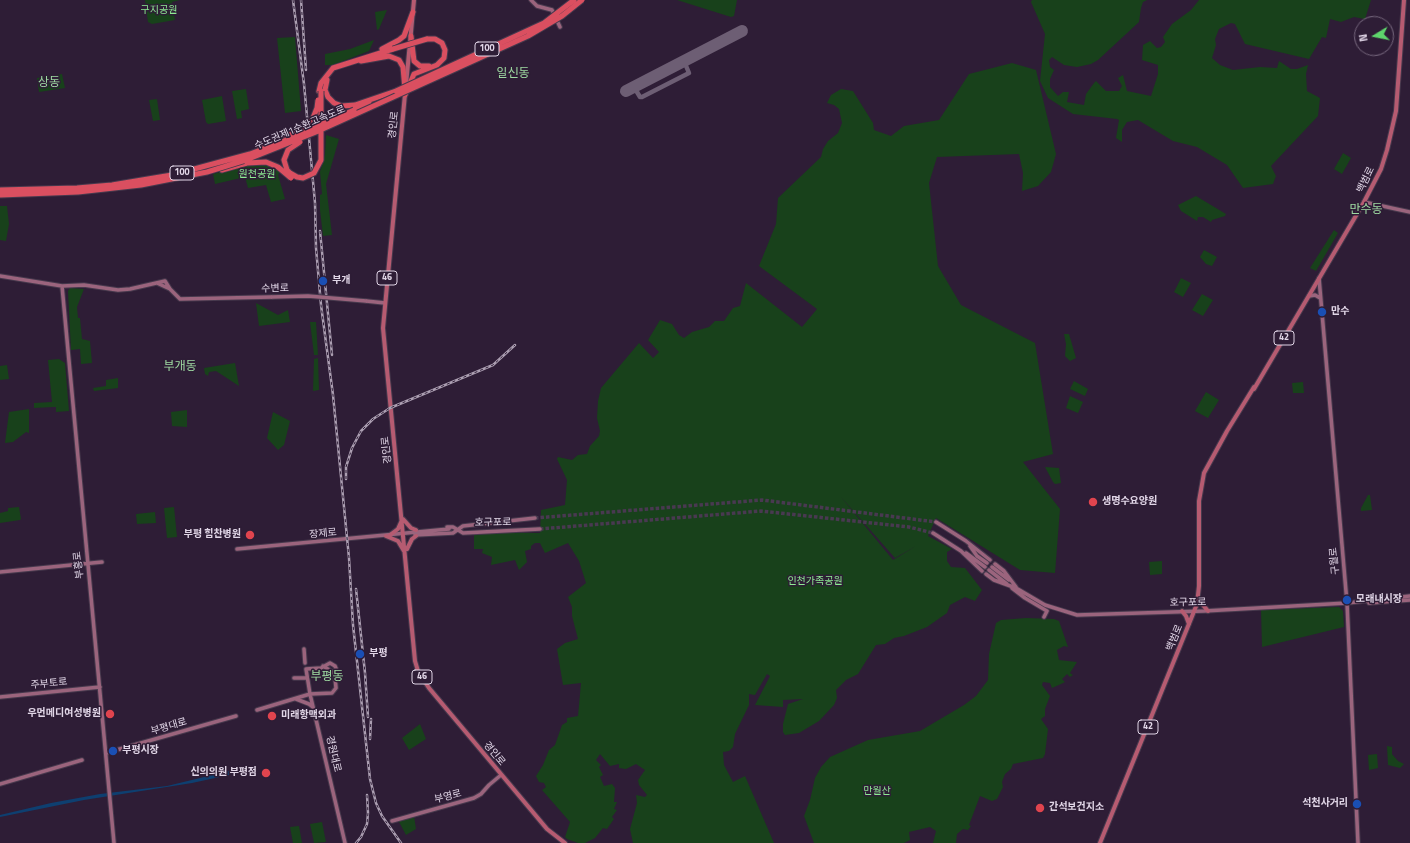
<!DOCTYPE html>
<meta charset="utf-8">
<style>
body{margin:0}
#map{position:relative;width:1410px;height:843px;overflow:hidden;background:#2e1d36;font-family:"Titillium Web",sans-serif}
canvas{display:block}
.north{position:absolute;left:1354px;top:16px;width:40px;height:40px;box-sizing:border-box;background:#2e1d36;border:1px solid #76677d;border-radius:50%;rotate:260deg;font-size:11px;font-weight:700;line-height:16px;text-align:center;color:#e1d6e7}
.north::after{content:'';display:block;margin:auto;width:14px;height:18px;background:#5ed56c;clip-path:polygon(50% 0,100% 100%,50% 72%,0 100%)}
</style>
<div id="map">
<canvas width="1410" height="843"></canvas>
<div class="north">N</div>
</div>
<script>
const context = document.querySelector('canvas').getContext('2d');
context.lineJoin = 'round';
function paint(path, color) { context.fillStyle = color; context.fill(path, 'evenodd'); }
const toPath = rows => new Path2D(rows.map(r => 'M' + r).join(''));
function strokePath(path, color, width, dash) { context.strokeStyle = color; context.lineWidth = width; context.lineCap = dash ? 'butt' : 'round'; context.setLineDash(dash || []); context.stroke(path); }
function drawText(font, color, halo, rows, align = 'center') {
  context.font = font + ' "Titillium Web","Noto Sans KR",sans-serif'; context.lineWidth = 3; context.setLineDash([]); context.textBaseline = 'middle'; context.strokeStyle = halo; context.fillStyle = color; for (const [text, x, y, turn = 0] of rows) {
    context.save(); context.translate(x, y); context.rotate((+turn || 0) * Math.PI / 180); context.textAlign = isNaN(turn) ? turn : align; if (halo) context.strokeText(text, 0, 0); context.fillText(text, 0, 0); context.restore();
  }
}
const green = toPath([
 [145,0,180,0,172,2,175,20,152,24,148,22],
 [677,0,737,0,734,16,731,17],
 [1032,0,1147,0,1143,2,1141,8,1139,22,1098,60,1091,64,1077,67,1064,65,1052,57,1049,60,1050,67,1054,70,1050,79,1050,87,1058,96,1063,92,1069,92,1067,102,1084,105,1086,94,1094,83,1096,81,1106,91,1119,91,1122,86,1118,78,1123,75,1127,91,1151,96,1158,74,1158,65,1142,60,1143,45,1150,41,1157,48,1161,47,1165,42,1163,37,1172,24,1191,10,1199,0,1371,0,1365,19,1354,17,1341,22,1330,19,1326,38,1322,37,1309,59,1245,44,1235,24,1231,23,1219,29,1215,39,1216,45,1212,58,1220,65,1233,70,1260,67,1277,68,1279,61,1291,69,1297,69,1308,65,1306,74,1307,91,1320,98,1318,116,1271,166,1276,176,1273,184,1243,188,1227,165,1197,147,1173,141,1138,120,1127,122,1122,130,1122,142,1116,138,1119,120,1117,119,1073,114,1048,98,1040,81,1045,34,1031,2],
 [387,10,379,29,377,30,375,12],
 [295,37,301,111,285,113,277,38],
 [374,40,369,51,333,65,325,65,325,54,350,49],
 [1012,63,1036,70,1056,154,1051,172,1038,186,1022,191,1023,173,1019,154,937,157,929,183,938,266,961,305,1035,343,1053,454,1023,462,1060,509,1055,573,1020,570,936,518,928,536,952,549,947,552,947,561,951,567,965,568,982,590,975,601,965,597,950,605,947,613,927,627,904,636,894,638,885,644,876,645,858,674,846,680,836,690,837,698,834,705,819,721,799,733,785,735,783,732,783,724,788,704,803,699,783,700,783,707,755,705,770,676,767,674,755,695,749,694,749,705,735,734,733,747,729,751,723,752,724,765,733,782,745,776,774,843,633,843,630,829,637,803,636,795,645,797,647,795,639,785,638,780,645,770,636,764,626,769,619,768,619,764,610,766,600,754,596,760,601,765,599,767,603,775,600,777,604,786,612,784,615,788,614,802,617,802,614,809,617,810,612,817,614,819,607,829,603,828,595,838,585,843,578,843,567,839,565,837,570,822,542,790,546,787,544,783,539,782,536,776,543,765,549,750,555,745,562,725,567,722,567,718,578,716,581,683,563,685,557,649,565,643,578,639,572,616,572,607,568,597,586,583,579,561,568,543,545,553,540,543,535,543,531,546,531,549,525,551,527,562,519,570,515,560,491,565,492,557,482,553,483,549,474,549,474,532,540,533,541,510,565,505,567,480,557,459,558,457,572,460,578,455,587,454,590,446,599,436,600,431,597,418,598,401,601,388,639,343,653,358,659,352,648,340,660,320,672,324,679,335,684,338,692,332,709,327,715,321,724,321,733,308,740,306,746,283,802,327,817,309,759,266,776,224,778,198,821,157,823,149,828,141,838,133,842,123,839,109,834,105,827,103,831,95,841,89,853,91,873,123,874,130,891,136,904,126,939,120,969,74],
 [841,497,895,558,916,546,893,560],
 [62,74,65,88,39,92,37,78],
 [246,89,249,109,241,111,242,118,237,119,232,91],
 [222,96,226,121,208,124,206,122,202,100],
 [157,99,160,120,153,121,149,100],
 [326,135,339,139,326,184,332,235,323,236,320,210,320,195,322,194,320,172,325,154],
 [1343,153,1351,158,1342,174,1334,169],
 [254,163,269,165,281,171,278,175,285,199,271,202,266,185,248,188,245,177,215,184,213,174],
 [1196,196,1226,214,1225,216,1212,220,1211,222,1203,217,1198,217,1197,221,1181,211,1178,205],
 [0,206,7,206,9,224,6,241,0,240],
 [1334,230,1338,233,1316,271,1310,268],
 [1204,250,1217,257,1212,266,1206,264,1200,257],
 [1181,278,1191,283,1183,297,1174,292],
 [70,288,84,289,77,307,78,318,80,318,82,339,90,341,92,363,81,364,80,349,71,350,68,291],
 [1202,294,1213,300,1203,316,1192,310],
 [256,303,278,315,288,310,290,322,259,326],
 [310,322,316,322,318,355,314,355],
 [1064,334,1069,334,1076,358,1070,361,1065,356,1066,344],
 [318,358,319,390,313,391,314,359],
 [59,359,65,363,69,411,56,412,56,407,53,407,34,408,34,403,52,402,48,360],
 [235,363,239,386,216,371,209,372,208,376,205,374,204,368],
 [7,365,9,379,0,380,0,366],
 [118,378,118,388,94,391,93,388,106,386,106,380],
 [1074,381,1088,389,1085,396,1070,389],
 [1303,382,1304,393,1293,393,1292,383],
 [1206,392,1219,400,1208,418,1195,411],
 [1070,396,1083,402,1078,413,1066,408],
 [29,409,29,433,26,432,13,442,5,443,9,412],
 [187,410,187,427,172,426,171,412],
 [273,412,290,421,284,445,278,450,267,438],
 [1045,467,1059,468,1061,483,1055,484,1053,482],
 [1368,495,1370,495,1372,510,1361,511,1361,508],
 [19,507,21,519,20,520,0,523,0,513,8,511,8,508],
 [174,507,177,537,167,538,164,508],
 [155,512,156,523,137,524,136,514],
 [1162,561,1162,574,1150,575,1149,562],
 [1339,607,1343,611,1344,627,1262,647,1261,610],
 [1026,618,1054,619,1059,621,1068,647,1064,646,1057,650,1059,660,1077,662,1070,673,1073,675,1070,677,1067,674,1062,679,1065,682,1061,684,1052,688,1050,683,1043,682,1042,685,1050,696,1045,709,1045,716,1041,719,1048,729,1045,754,1043,758,1013,764,1011,769,1005,774,1002,782,1003,787,997,799,992,801,980,796,969,825,971,826,968,830,963,829,957,834,956,843,933,843,936,831,930,827,909,832,910,840,904,843,814,843,804,816,810,800,815,778,821,767,830,757,868,740,920,731,964,705,976,696,988,680,989,654,996,623,1001,620],
 [420,724,426,739,409,750,402,738],
 [1387,746,1392,747,1392,754,1398,761,1404,764,1400,768,1388,765],
 [1377,754,1378,768,1369,770,1368,755],
 [414,816,416,829,406,835,398,820],
 [322,822,326,842,314,843,310,824],
 [299,826,302,843,293,843,290,827]
]);
const water = toPath([
 [229,771,229,775,192,783,84,800,0,817,0,815,51,803,100,794,167,786]
]);
const taxiway = toPath([
 [634,87,640,97,642,97,689,73,684,61]
]);
const runway = toPath([
 [626,91,742,31]
]);
const secondaryTunnel = toPath([
 [535,518,762,500,936,522],
 [540,529,761,511,909,527,933,533],
 [449,531,464,530]
]);
const secondary = toPath([
 [531,0,537,6,552,10,560,27],
 [1364,202,1410,212],
 [0,276,62,286,84,285,118,290,130,289,165,281,170,289,180,299,272,297],
 [1319,278,1347,603,1358,843],
 [157,283,170,289],
 [62,286,114,843],
 [1309,296,1315,295,1320,298],
 [366,301,385,303],
 [936,522,966,541,990,560],
 [447,527,453,527,463,533,540,529],
 [933,533,961,551,982,571],
 [415,535,453,533,463,526,535,518],
 [970,546,977,556,987,563],
 [237,549,449,529],
 [966,553,985,567],
 [995,564,1004,571,1016,587],
 [992,567,1009,580],
 [989,570,1007,584],
 [0,572,102,562],
 [986,574,994,580,1016,588,1045,605,1077,615,1204,611,1347,603,1410,596],
 [1012,588,1025,598,1047,611,1044,617],
 [1369,603,1410,600],
 [304,649,305,663],
 [323,666,331,671,335,677],
 [294,678,307,678],
 [0,697,100,687],
 [296,699,309,704,313,707],
 [257,710,310,694,332,693,336,688,335,677,337,671,335,666,330,663,321,668,306,669,310,694,345,843],
 [106,753,236,716],
 [0,784,82,760],
 [392,821,474,798,481,794,489,785,501,775]
]);
const primary = toPath([
 [406,85,414,0],
 [405,94,383,328,415,661,418,671,429,688,547,829,565,843],
 [1254,389,1364,202,1381,169,1387,150,1396,111,1404,0],
 [403,519,411,528,416,530],
 [390,535,398,529,402,520],
 [386,536,398,541,404,551],
 [407,549,412,539,416,536],
 [1197,598,1208,611],
 [1182,611,1186,616,1189,624],
 [1100,843,1197,604,1199,586,1199,501,1204,473,1227,431,1254,387]
]);
const highway = toPath([
 [411,36,414,61,420,66,429,66],
 [382,49,399,40,404,36,413,12],
 [361,61,389,56,399,60,403,67,405,90],
 [327,80,325,90,328,97,334,103,342,106,355,105,396,91],
 [319,91,321,83,333,68,393,49],
 [405,95,414,74,437,65,444,58,445,50,442,43,435,39,427,39],
 [354,110,369,103],
 [259,149,287,136],
 [222,170,247,163]
]);
const rail = toPath([
 [293,0,304,84,315,203,316,248,321,305,333,395,349,558,353,625,370,779,376,803,382,816,401,843],
 [301,0,306,70],
 [320,231,332,355],
 [346,479,346,467,352,448,361,431,373,419,390,408,493,365,515,345],
 [356,589,365,673,368,717],
 [370,739,371,719],
 [356,843,361,837,367,824,368,813,367,795]
]);
const secondaryBridge = toPath([
 [272,297,308,296,366,301]
]);
const highwayBridge = toPath([
 [393,49,427,39],
 [396,91,544,23,574,0],
 [287,136,304,127,313,118,317,108,318,100],
 [300,142,288,150,284,160,287,170,290,173,297,177,303,178,314,173,321,160,321,91],
 [247,163,266,162,278,167,291,178],
 [0,190,77,188,112,185,172,175,250,154,289,139,354,110],
 [0,195,78,192,141,185,207,172,246,160,316,132,528,36,562,16,582,0]
]);
const markers = [
 [323,281,5,"#1a4fb4"],
 [1322,312,5,"#1a4fb4"],
 [1093,502,5,"#e0444e"],
 [250,535,5,"#e0444e"],
 [1347,600,5,"#1a4fb4"],
 [360,654,5,"#1a4fb4"],
 [110,714,5,"#e0444e"],
 [272,716,5,"#e0444e"],
 [113,751,5,"#1a4fb4"],
 [266,773,5,"#e0444e"],
 [1357,804,5,"#1a4fb4"],
 [1040,808,5,"#e0444e"]
];
const shields = [
 [487,49,24],
 [182,173,24],
 [387,278,20],
 [1284,338,20],
 [422,677,20],
 [1148,727,20]
];
const shieldNames = [
 ["100",487,49],
 ["100",182,173],
 ["46",387,278],
 ["42",1284,338],
 ["46",422,677],
 ["42",1148,727]
];
const parkNames = [
 ["구지공원",159,11],
 ["원천공원",257,175],
 ["인천가족공원",815,582],
 ["만월산",877,792]
];
const streetNames = [
 ["경인로",394,125,-84],
 ["수도권제1순환고속도로",300,128,-23],
 ["백범로",1366,180,-64],
 ["수변로",275,289,-1],
 ["경인로",387,450,-96],
 ["호구포로",493,523,-1],
 ["장제로",323,534,-5],
 ["구월로",1335,561,-95],
 ["부흥로",79,565,-96],
 ["호구포로",1188,603,-1],
 ["백범로",1175,638,-68],
 ["주부토로",49,684,-6],
 ["부평대로",169,727,-16],
 ["경원대로",333,754,77],
 ["경인로",494,754,50],
 ["부영로",448,797,-14]
];
const poiNames = [
 ["부개",332,281],
 ["만수",1331,312],
 ["생명수요양원",1102,502],
 ["부평 힘찬병원",241,535,"right"],
 ["모래내시장",1356,600],
 ["부평",369,654],
 ["우먼메디여성병원",101,714,"right"],
 ["미래항맥외과",281,716],
 ["부평시장",122,751],
 ["신의의원 부평점",257,773,"right"],
 ["석천사거리",1348,804,"right"],
 ["간석보건지소",1049,808]
];
const quarterNames = [
 ["일신동",513,74],
 ["상동",49,83],
 ["만수동",1366,210],
 ["부개동",180,367],
 ["부평동",327,677]
];
paint(green, '#18411b');
paint(water, '#0e3f70');
strokePath(taxiway, '#6d5e74', 4.5);
strokePath(runway, '#6d5e74', 12);
strokePath(secondaryTunnel, '#493951', 3.5, [3.5, 2]);
strokePath(secondary, '#47394d', 5.5);
strokePath(primary, '#47394d', 6);
strokePath(highway, '#47394d', 7);
strokePath(secondary, '#9b647d', 3.5);
strokePath(primary, '#b65b71', 4);
strokePath(highway, '#da4f60', 5);
strokePath(rail, '#ac9fb2', 2.5);
strokePath(rail, '#2e1d36', 1, [3]);
strokePath(secondaryBridge, '#47394d', 5.5, []);
strokePath(highwayBridge, '#47394d', 7, []);
strokePath(secondaryBridge, '#9b647d', 3.5);
strokePath(highwayBridge, '#da4f60', 5);
for (const [x, y, r, color] of markers) { const dot = new Path2D(); dot.arc(x, y, r, 0, 2 * Math.PI); context.fillStyle = color; context.fill(dot); strokePath(dot, '#2e1d36', 1.5); }
for (const [x, y, w] of shields) { const box = new Path2D(); box.roundRect(x - w / 2, y - 7, w, 14, 3); context.fillStyle = '#2e1d36'; context.fill(box); strokePath(box, '#e1d6e7', 1); }
drawText('bold 9px', '#e1d6e7', null, shieldNames);
drawText('10px', '#8eec93', '#2e1d36', parkNames);
drawText('10px', '#e1d6e7', '#2e1d36', streetNames);
drawText('bold 10px', '#e1d6e7', '#2e1d36', poiNames, 'left');
drawText('12px', '#9fdba2', '#2e1d36', quarterNames);
</script>
